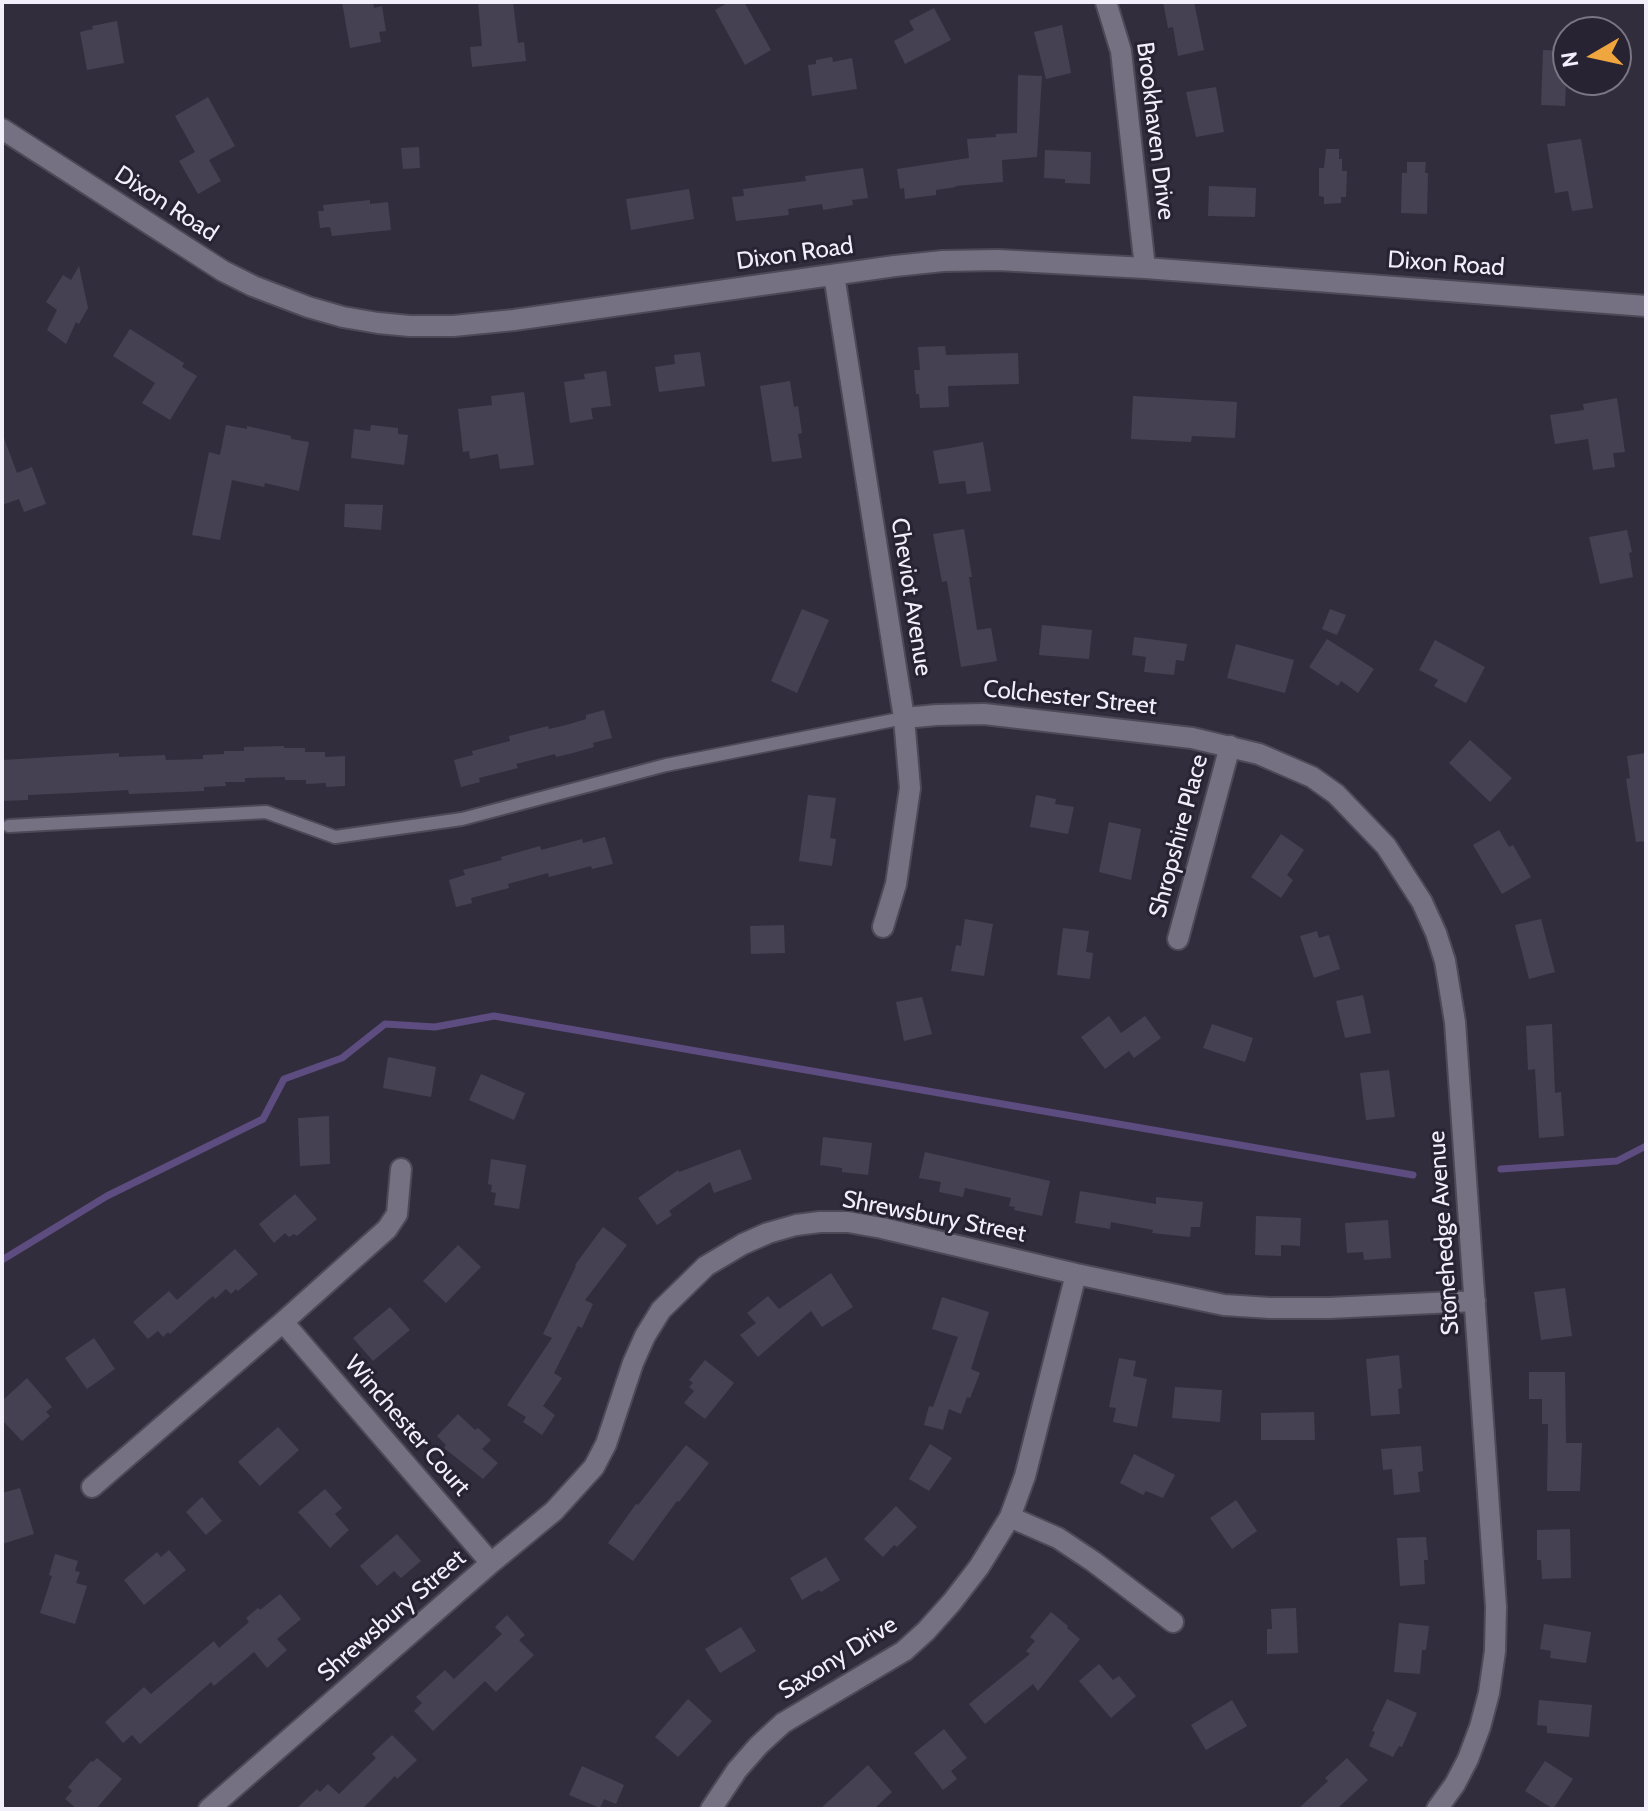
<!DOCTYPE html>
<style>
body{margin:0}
#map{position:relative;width:1648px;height:1811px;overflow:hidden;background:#322d3d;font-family:Cabin,sans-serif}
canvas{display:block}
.frame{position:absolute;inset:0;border:4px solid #f2effa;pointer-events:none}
.north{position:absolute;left:1552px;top:16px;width:80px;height:80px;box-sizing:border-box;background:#282333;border:2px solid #797583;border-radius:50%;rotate:261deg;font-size:22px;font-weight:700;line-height:32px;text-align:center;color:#f2effa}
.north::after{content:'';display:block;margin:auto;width:28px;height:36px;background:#f0a63e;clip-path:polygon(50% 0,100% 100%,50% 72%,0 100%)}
</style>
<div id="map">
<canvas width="1648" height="1811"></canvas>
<div class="frame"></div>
<div class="north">N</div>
</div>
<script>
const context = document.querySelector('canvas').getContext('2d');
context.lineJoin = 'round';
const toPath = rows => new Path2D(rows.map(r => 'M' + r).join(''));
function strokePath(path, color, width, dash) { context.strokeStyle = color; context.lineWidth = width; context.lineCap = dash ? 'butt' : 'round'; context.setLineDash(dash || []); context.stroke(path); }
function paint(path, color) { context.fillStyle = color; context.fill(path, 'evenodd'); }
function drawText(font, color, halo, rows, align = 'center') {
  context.font = font + ' Cabin,sans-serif'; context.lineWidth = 6; context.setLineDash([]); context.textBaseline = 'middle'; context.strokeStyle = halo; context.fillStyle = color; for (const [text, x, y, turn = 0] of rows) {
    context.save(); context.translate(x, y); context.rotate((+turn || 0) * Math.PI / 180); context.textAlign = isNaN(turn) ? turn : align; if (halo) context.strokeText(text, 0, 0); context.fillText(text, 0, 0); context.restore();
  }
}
const stream = toPath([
 [1501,1169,1617,1161,1646,1146],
 [2,1260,107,1196,263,1119,284,1079,342,1058,385,1024,435,1027,494,1016,1413,1175]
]);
const building = toPath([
 [342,2,373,2,374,8,382,6,386,31,379,32,381,42,350,48],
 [478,2,513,2,518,43,524,42,526,61,472,67,470,47,482,46],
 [729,2,744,2,771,50,745,65,715,10],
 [1163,2,1194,2,1204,50,1178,56,1173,27,1168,28],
 [934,8,951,40,905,64,894,41,914,30,909,21],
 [117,21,124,63,87,70,80,32,93,29,92,26],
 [1062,25,1071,73,1046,79,1034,32],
 [1543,50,1568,51,1568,84,1566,84,1565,106,1541,105],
 [832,57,833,62,852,58,857,89,812,96,808,65,816,64,816,60],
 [1018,75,1042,76,1037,157,1002,160,1003,182,955,186,956,187,936,190,936,195,905,199,904,188,900,189,897,169,969,158,967,139,996,137,996,134,1017,133],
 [1216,87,1224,132,1196,137,1186,92],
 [208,97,235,146,209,160,221,181,198,194,179,161,195,152,175,116],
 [1581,139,1593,208,1572,211,1568,191,1555,193,1547,144],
 [419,147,420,168,403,169,401,148],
 [1326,149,1339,149,1339,159,1342,159,1342,171,1347,171,1346,197,1341,197,1341,203,1324,204,1324,197,1319,196,1319,168,1324,168],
 [1045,150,1091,152,1090,184,1065,183,1065,179,1044,178],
 [1407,162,1426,162,1425,173,1428,173,1427,214,1401,213,1402,173,1407,173],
 [863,168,868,198,852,200,853,205,823,210,822,204,788,209,789,215,736,221,732,197,744,196,743,189,806,181,805,176],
 [1209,186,1256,188,1255,217,1208,216],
 [689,189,694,219,631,230,626,199],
 [370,200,370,204,388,202,391,230,332,236,330,227,320,228,318,211,324,211,323,205],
 [79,266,88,308,79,324,76,322,66,344,47,330,57,310,46,302,63,275,71,280],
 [130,329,184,363,182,367,197,376,170,420,142,403,155,383,113,356],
 [945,346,946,355,1018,353,1019,384,948,386,949,407,920,408,919,394,916,394,914,370,920,370,918,347],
 [700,352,705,386,659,392,655,367,675,364,674,355],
 [606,371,611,406,591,408,593,419,570,423,564,382,585,379,584,374],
 [790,381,794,407,798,406,802,433,798,434,802,458,772,462,760,386],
 [524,392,534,465,500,469,498,454,470,459,469,451,463,452,458,409,492,405,491,396],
 [1133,396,1237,402,1235,438,1192,436,1191,442,1131,439],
 [1617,398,1625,452,1613,453,1615,467,1593,470,1588,439,1555,444,1550,415,1584,410,1583,404],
 [226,425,247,429,247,426,291,436,291,439,309,442,299,491,265,483,264,487,232,480,220,540,192,535,209,452,220,455],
 [371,425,398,428,398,434,408,435,404,465,351,458,354,429,370,431],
 [4,438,17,473,32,467,46,504,24,512,19,499,2,505,2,439],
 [983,442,991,491,967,494,965,481,939,484,933,451],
 [345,504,383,505,381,530,344,527],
 [964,529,972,577,969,577,977,630,991,628,997,661,961,667,947,581,942,582,933,534],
 [1627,530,1632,552,1629,553,1633,577,1600,584,1589,537],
 [802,609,829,620,797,693,771,681],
 [1330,609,1346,615,1337,635,1322,629],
 [1042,625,1092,630,1089,659,1039,655],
 [1134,637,1187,644,1184,661,1176,660,1174,675,1144,672,1146,657,1132,655],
 [1327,639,1374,669,1358,693,1341,681,1338,686,1309,667],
 [1435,640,1485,667,1466,703,1434,686,1438,680,1419,670],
 [1236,644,1294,660,1285,693,1227,678],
 [604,710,612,738,593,743,594,747,573,753,556,757,555,754,516,764,518,768,479,778,480,782,461,787,454,760,473,755,472,751,510,741,509,736,548,726,549,729,566,725,586,719,586,715],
 [1470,740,1512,778,1490,802,1449,763],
 [284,746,284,748,305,748,305,752,325,752,325,757,345,756,345,786,326,787,326,783,306,784,306,780,285,780,285,777,245,778,245,782,225,782,226,786,204,787,204,791,129,794,128,790,73,793,28,795,28,800,2,801,2,760,119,753,119,757,165,755,166,760,203,759,203,755,224,754,224,751,244,751,244,747],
 [1646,753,1646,841,1636,842,1626,779,1630,778,1627,756],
 [808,795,836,798,830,838,836,839,832,866,799,861],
 [1036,795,1056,799,1055,804,1074,807,1068,834,1030,827],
 [1109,822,1141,829,1131,880,1099,872],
 [1499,830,1509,847,1513,845,1531,877,1502,894,1473,845],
 [1281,834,1304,850,1287,875,1293,880,1281,898,1251,877],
 [605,837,613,864,592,869,591,866,549,877,548,873,508,884,509,888,471,898,472,903,456,907,449,880,465,875,463,870,502,860,501,857,540,846,541,850,582,839,583,843],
 [965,919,993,924,984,976,951,971,956,945,961,946],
 [1541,919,1555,972,1529,979,1515,925],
 [784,925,785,953,751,954,750,926],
 [1063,928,1089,931,1086,952,1093,953,1090,979,1057,975],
 [1317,931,1319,938,1329,935,1340,969,1314,978,1300,936],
 [1363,995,1371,1033,1345,1038,1336,1001],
 [922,997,932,1034,904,1041,896,1002],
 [1109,1016,1121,1033,1145,1016,1161,1038,1134,1058,1129,1051,1105,1069,1081,1037],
 [1212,1024,1253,1038,1245,1062,1203,1048],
 [1552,1024,1555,1093,1561,1092,1564,1136,1539,1138,1535,1069,1528,1070,1526,1026],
 [388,1057,436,1067,431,1097,383,1088],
 [1389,1070,1395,1117,1366,1120,1360,1073],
 [481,1074,525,1093,514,1120,469,1100],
 [329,1116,330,1164,300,1166,298,1118],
 [823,1137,872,1143,868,1175,842,1172,842,1168,820,1165],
 [740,1149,752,1179,714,1193,710,1182,669,1211,672,1215,657,1225,638,1198,678,1170,679,1172],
 [925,1152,1050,1181,1042,1216,1014,1210,1015,1207,1009,1206,1011,1198,965,1188,963,1197,939,1192,941,1182,919,1178],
 [491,1159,526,1165,519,1209,494,1205,496,1193,491,1192,492,1185,488,1184],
 [1080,1191,1156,1204,1156,1197,1203,1202,1200,1227,1191,1227,1190,1237,1152,1233,1153,1230,1111,1222,1110,1229,1075,1223],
 [295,1194,317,1219,297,1236,294,1234,289,1237,285,1233,274,1243,259,1224],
 [1256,1216,1301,1218,1300,1246,1281,1245,1281,1256,1255,1255],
 [1388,1220,1391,1258,1364,1260,1363,1252,1347,1253,1345,1223],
 [603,1227,627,1245,585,1300,593,1304,582,1328,578,1326,554,1373,562,1378,543,1406,555,1415,542,1435,523,1422,526,1417,507,1405,552,1338,543,1334,576,1266,575,1265],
 [458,1245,481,1267,446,1303,423,1281],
 [235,1249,258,1274,238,1291,236,1289,231,1294,226,1289,215,1299,213,1296,170,1334,168,1332,163,1337,158,1331,148,1339,133,1322,169,1291,177,1300],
 [831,1273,853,1307,822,1327,811,1311,758,1357,740,1335,756,1323,747,1313,768,1296,779,1309],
 [1565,1288,1572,1336,1541,1340,1534,1292],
 [942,1297,989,1312,971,1369,980,1373,970,1398,967,1397,961,1414,949,1409,943,1430,924,1425,929,1406,933,1407,958,1337,932,1329],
 [390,1307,410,1330,373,1361,353,1338],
 [94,1338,115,1369,87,1389,65,1358],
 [1399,1355,1402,1388,1398,1389,1400,1414,1371,1416,1366,1359],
 [1119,1358,1136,1361,1133,1376,1147,1379,1137,1427,1113,1422,1116,1408,1109,1407],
 [705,1360,734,1383,705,1419,684,1403,694,1391,689,1387,693,1383,689,1380],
 [1529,1372,1565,1372,1566,1443,1582,1443,1580,1491,1547,1491,1548,1424,1542,1424,1542,1399,1529,1399],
 [27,1378,52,1407,46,1412,50,1416,22,1441,2,1420,2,1401],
 [1175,1387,1222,1390,1220,1422,1172,1418],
 [1314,1412,1315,1440,1261,1440,1261,1413],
 [458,1414,475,1430,478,1428,491,1440,482,1449,498,1463,483,1479,444,1448,446,1445,437,1436],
 [278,1427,299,1450,260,1486,238,1462],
 [930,1444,952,1458,929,1491,909,1479],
 [686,1445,709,1463,679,1502,677,1501,633,1561,608,1543,636,1504,638,1505],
 [1421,1446,1423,1471,1418,1472,1420,1492,1394,1495,1392,1469,1383,1470,1381,1449],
 [1134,1454,1175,1475,1163,1498,1146,1491,1143,1495,1120,1483],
 [20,1488,34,1534,2,1544,2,1493],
 [325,1489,342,1508,335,1514,349,1530,330,1548,298,1512],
 [202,1497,222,1521,206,1535,186,1512],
 [1236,1500,1257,1531,1232,1549,1210,1518],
 [896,1506,917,1527,897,1547,894,1545,883,1557,864,1539],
 [1570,1529,1571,1578,1542,1579,1541,1560,1537,1560,1537,1530],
 [397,1534,421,1561,401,1578,394,1571,377,1586,360,1566],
 [1426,1537,1428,1560,1424,1560,1425,1584,1400,1586,1397,1538],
 [169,1550,186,1570,144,1605,124,1580,157,1552,161,1557],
 [55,1554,78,1561,75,1571,80,1572,76,1583,87,1586,75,1624,40,1613,52,1576,49,1575],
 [826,1557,840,1580,821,1592,819,1590,802,1600,790,1578],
 [280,1594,301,1619,277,1639,287,1650,267,1668,254,1652,214,1686,211,1682,140,1744,132,1735,123,1743,105,1722,144,1687,151,1694,214,1641,219,1648,249,1622,246,1618,258,1608,260,1610],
 [1296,1608,1298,1653,1267,1654,1267,1629,1272,1629,1271,1609],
 [1051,1612,1068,1626,1067,1628,1080,1639,1038,1691,1033,1684,985,1724,969,1704,1030,1654,1026,1651,1035,1641,1030,1637],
 [507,1615,525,1635,519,1640,534,1655,496,1692,485,1681,433,1731,414,1711,422,1703,416,1697,445,1670,454,1679,502,1634,495,1627],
 [1399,1623,1429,1626,1426,1650,1422,1650,1420,1674,1394,1672],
 [1544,1624,1591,1632,1586,1663,1550,1658,1551,1651,1540,1649],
 [741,1627,756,1651,720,1673,705,1649],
 [1099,1664,1113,1680,1119,1676,1136,1696,1111,1718,1079,1681],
 [688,1699,712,1721,678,1757,655,1737],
 [1387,1699,1417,1713,1402,1747,1399,1746,1393,1757,1369,1746,1375,1732,1372,1731],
 [1232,1700,1247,1726,1206,1750,1191,1725],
 [1539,1700,1592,1705,1589,1737,1547,1733,1547,1726,1537,1725],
 [944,1729,967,1758,951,1771,957,1779,943,1790,914,1753],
 [392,1735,417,1760,397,1779,395,1776,362,1809,296,1809,317,1789,320,1792,328,1784,339,1794,376,1758,372,1754],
 [97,1758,122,1779,96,1809,77,1809,65,1799,72,1791,68,1787,91,1761,93,1762],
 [1347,1758,1368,1780,1337,1809,1298,1809,1328,1781,1325,1778],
 [1545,1761,1573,1779,1553,1809,1525,1791],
 [868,1765,892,1792,874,1809,820,1809],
 [582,1766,624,1785,616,1804,604,1799,600,1808,569,1795]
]);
const service = toPath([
 [9,826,266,812,335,837,462,819,666,765,904,718]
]);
const minor = toPath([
 [1106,2,1121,51,1145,268],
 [2,129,223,271,253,286,308,307,343,317,378,323,410,326,453,326,514,320,895,266,943,261,998,260,1145,268,1646,306],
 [834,275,904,718,910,788,896,884,883,927],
 [904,718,937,715,984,714,1192,738,1259,754,1312,777,1336,794,1386,846,1422,902,1436,933,1445,961,1455,1022,1496,1607,1495,1651,1489,1693,1480,1727,1468,1759,1455,1784,1437,1809],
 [1178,939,1230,746],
 [283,1322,491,1563],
 [92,1487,283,1322,387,1229,397,1214,401,1169],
 [1010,1517,1058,1538,1094,1562,1173,1622],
 [209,1809,491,1563,554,1511,594,1467,606,1444,633,1363,645,1336,661,1310,706,1266,743,1244,768,1233,796,1225,820,1222,848,1222,882,1228,1076,1274,1224,1305,1270,1308,1329,1308,1475,1301],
 [711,1809,737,1770,759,1745,783,1723,904,1651,926,1631,952,1602,979,1567,1010,1517,1025,1476,1076,1274]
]);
const streetNames = [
 ["Brookhaven Drive",1155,131,83],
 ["Dixon Road",166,204,33],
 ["Dixon Road",795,254,-8],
 ["Dixon Road",1446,264,4],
 ["Cheviot Avenue",911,597,81],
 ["Colchester Street",1070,698,6],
 ["Shropshire Place",1179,836,-75],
 ["Shrewsbury Street",934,1217,11],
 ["Stonehedge Avenue",1444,1233,-94],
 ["Winchester Court",407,1426,49],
 ["Shrewsbury Street",392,1616,-41],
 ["Saxony Drive",838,1658,-32]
];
strokePath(stream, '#5d4c7f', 7);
paint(building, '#464152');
strokePath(service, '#4e4957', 16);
strokePath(minor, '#4e4957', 24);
strokePath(service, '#767083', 12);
strokePath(minor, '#767083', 20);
drawText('24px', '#f2effa', '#282333', streetNames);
</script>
